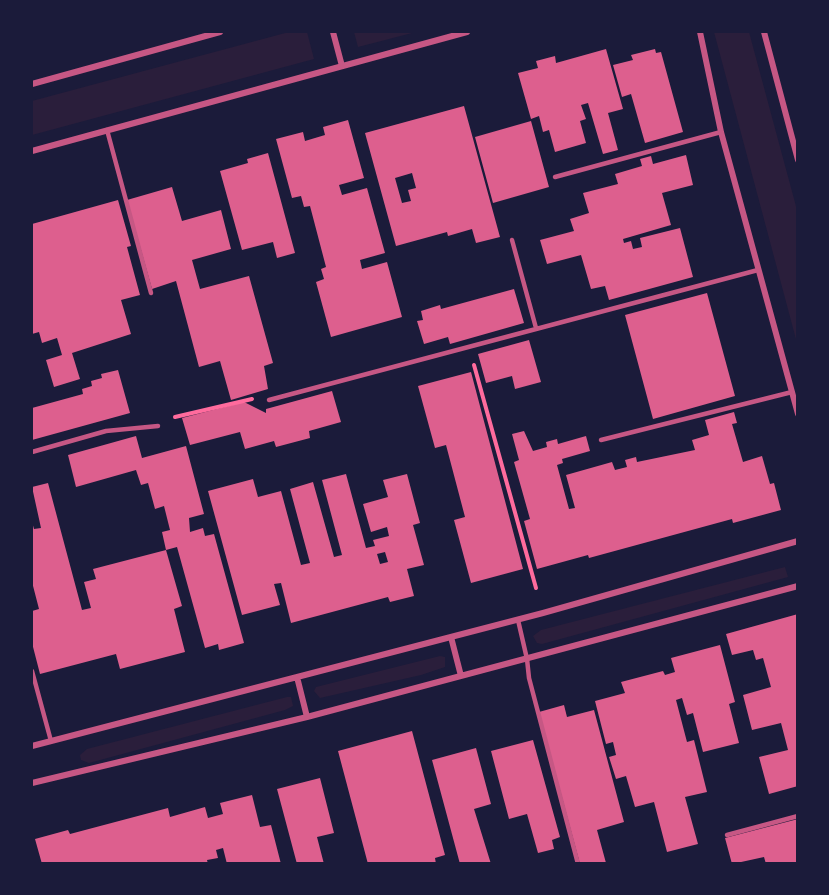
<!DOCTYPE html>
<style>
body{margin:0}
#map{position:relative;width:829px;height:895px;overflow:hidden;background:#1b1b3a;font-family:Raleway,sans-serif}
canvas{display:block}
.frame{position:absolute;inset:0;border:33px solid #1b1b3a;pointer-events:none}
</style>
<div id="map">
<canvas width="829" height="895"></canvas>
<div class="frame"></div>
</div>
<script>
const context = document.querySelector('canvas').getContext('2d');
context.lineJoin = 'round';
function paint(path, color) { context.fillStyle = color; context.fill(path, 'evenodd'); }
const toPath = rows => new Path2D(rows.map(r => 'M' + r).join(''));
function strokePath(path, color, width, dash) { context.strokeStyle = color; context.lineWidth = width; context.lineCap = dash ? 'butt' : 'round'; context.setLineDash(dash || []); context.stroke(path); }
const green = toPath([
 [289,32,307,32,314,59,32,135,32,101],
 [354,32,416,32,358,47],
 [714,32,749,32,797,210,797,343],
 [785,567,788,577,542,644,537,643,533,636,541,630],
 [440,656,445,657,445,667,421,675,320,698,314,691,316,687],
 [287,697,291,697,293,706,285,710,89,763,81,760,80,755,87,749]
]);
const building = toPath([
 [606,49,623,109,608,113,618,150,603,154,588,103,581,105,586,119,580,121,586,143,555,152,549,130,543,132,539,116,531,119,518,73,538,68,536,61,555,56,556,63],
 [655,49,656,53,661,52,683,132,645,143,631,94,622,97,613,65,633,60,631,55],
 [464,106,500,237,476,243,472,229,448,236,447,232,396,246,365,133],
 [412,173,416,188,408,190,411,201,402,203,395,178],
 [348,120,364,178,339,185,342,195,367,188,385,253,360,260,362,269,387,262,402,317,331,337,316,282,324,279,321,269,326,267,310,206,304,207,301,196,292,198,276,139,303,132,305,141,325,135,323,127],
 [531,121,549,187,493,203,475,137],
 [268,153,295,253,277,258,273,242,242,250,220,171,248,163,247,159],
 [686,155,693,185,662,193,671,225,623,239,624,243,631,241,633,249,642,247,640,238,680,228,693,277,609,300,605,286,591,289,581,255,547,264,540,240,574,231,570,219,589,213,583,193,618,184,615,174,642,166,640,159,651,156,653,164],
 [172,187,182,221,221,210,231,249,192,260,200,289,249,276,273,363,264,366,268,389,231,400,220,361,199,367,176,281,152,289,127,200],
 [118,200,131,246,127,247,140,295,121,300,131,334,72,353,80,379,54,387,46,360,62,355,57,338,42,343,39,332,32,334,32,224],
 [514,289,524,323,450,344,448,337,424,344,417,321,423,320,421,311,440,305,441,309],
 [707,293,735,396,653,419,625,315],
 [529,340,541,382,515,389,512,376,486,383,478,354],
 [118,370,130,413,32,440,32,408,83,394,82,389,92,386,91,381,102,378,101,374],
 [471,372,523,569,471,583,454,520,465,517,446,445,435,448,418,386],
 [332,391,341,422,309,431,310,438,276,447,274,441,245,449,240,432,190,445,182,418,244,402,266,413,266,409],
 [734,412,737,423,732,424,743,462,762,456,770,484,774,483,781,510,733,523,732,519,589,558,588,555,537,569,524,521,530,519,514,462,519,460,512,434,524,431,533,451,547,447,546,442,557,439,558,444,586,436,590,451,562,459,563,463,557,465,569,509,575,508,566,475,612,462,615,470,627,467,625,460,636,457,637,462,695,450,692,440,709,435,705,420],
 [136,436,142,458,186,446,204,514,189,518,190,532,203,528,205,536,214,534,244,643,219,650,218,644,205,648,177,547,166,550,162,532,170,530,164,506,155,509,148,483,141,485,136,470,76,487,68,455],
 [346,474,366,548,375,546,373,540,389,536,387,527,371,532,363,504,388,497,383,480,407,474,420,523,413,525,424,565,407,569,414,596,390,602,388,597,291,623,281,583,274,584,280,605,242,615,208,491,253,479,258,497,281,491,301,565,310,563,290,489,313,482,334,557,342,555,322,480],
 [385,552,388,562,380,564,377,554],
 [48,483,82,610,91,608,84,582,96,579,93,569,166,550,182,606,174,609,185,652,120,669,116,654,40,674,32,643,32,611,39,609,32,582,32,522,34,529,41,528,32,487],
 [798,614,798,786,769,794,759,757,788,750,781,723,752,730,743,695,771,687,763,658,756,660,753,650,732,655,726,634],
 [720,645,735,702,729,704,739,743,703,752,693,713,687,715,682,698,676,700,687,742,694,740,707,792,685,797,698,844,667,852,654,802,635,807,626,776,616,779,609,757,616,755,613,742,606,744,595,701,625,693,621,682,663,671,665,675,675,672,671,658],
 [564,705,567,717,594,710,624,822,597,830,606,863,580,864,539,712],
 [412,731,445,855,435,858,436,864,368,864,338,751],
 [533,740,560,837,552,840,554,849,538,853,527,814,509,819,491,751],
 [476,748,491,804,474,809,491,864,460,864,432,760],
 [320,778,334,833,317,837,324,864,297,864,277,789],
 [252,795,260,827,271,825,281,864,227,864,223,848,216,850,218,858,207,860,208,864,42,864,35,839,68,830,70,834,168,808,170,817,205,807,208,818,223,814,220,803],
 [798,819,798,864,766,864,764,857,732,864,725,838]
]);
const path = toPath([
 [474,365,536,588],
 [175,417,252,399]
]);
const service = toPath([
 [107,130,151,293],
 [555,177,721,132],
 [512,240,536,328],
 [269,400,758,270],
 [601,440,792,392],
 [32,452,106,431,158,426],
 [518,620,527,659,529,678,578,864],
 [32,671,51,741],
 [727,835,798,816]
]);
const minor = toPath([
 [333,32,342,66],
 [700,32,721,132,798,414],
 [764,32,798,160],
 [32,84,220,32],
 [32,151,467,32],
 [451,637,461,676],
 [297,677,307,717],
 [32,746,543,613,798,541],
 [32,783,307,717,798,586]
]);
paint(green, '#2a1e3b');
paint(building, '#dd5f8e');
strokePath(path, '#ff6b9d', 4);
strokePath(service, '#c65784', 4.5);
strokePath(minor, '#c65784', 6);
</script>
